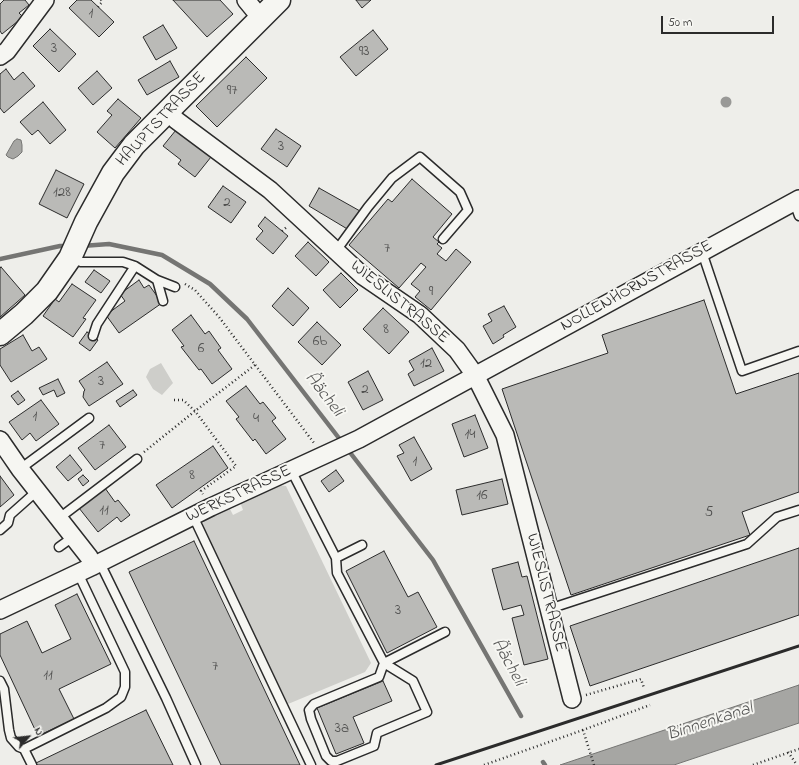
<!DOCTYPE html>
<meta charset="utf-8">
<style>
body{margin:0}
#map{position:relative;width:799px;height:765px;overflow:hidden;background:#eeeeea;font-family:"Indie Flower",sans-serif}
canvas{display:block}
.north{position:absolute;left:8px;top:717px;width:40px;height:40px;-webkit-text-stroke:3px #f6f6f2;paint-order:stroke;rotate:62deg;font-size:11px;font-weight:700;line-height:16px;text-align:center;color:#2b2b2b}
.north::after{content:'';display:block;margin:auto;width:14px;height:18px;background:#2b2b2b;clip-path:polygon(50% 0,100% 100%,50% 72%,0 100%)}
.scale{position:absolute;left:661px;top:16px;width:113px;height:18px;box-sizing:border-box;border:2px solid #2b2b2b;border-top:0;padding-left:5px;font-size:12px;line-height:14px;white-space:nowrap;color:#2b2b2b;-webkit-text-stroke:3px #f6f6f2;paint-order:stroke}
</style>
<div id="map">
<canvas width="799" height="765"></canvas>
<div class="north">N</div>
<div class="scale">50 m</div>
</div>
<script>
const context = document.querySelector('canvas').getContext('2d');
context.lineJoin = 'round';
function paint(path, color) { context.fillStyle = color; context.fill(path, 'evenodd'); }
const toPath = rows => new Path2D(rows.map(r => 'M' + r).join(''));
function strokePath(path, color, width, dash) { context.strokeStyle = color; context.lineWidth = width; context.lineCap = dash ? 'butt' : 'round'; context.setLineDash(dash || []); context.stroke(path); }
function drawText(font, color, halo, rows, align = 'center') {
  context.font = font + ' "Indie Flower",sans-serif'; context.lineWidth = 4; context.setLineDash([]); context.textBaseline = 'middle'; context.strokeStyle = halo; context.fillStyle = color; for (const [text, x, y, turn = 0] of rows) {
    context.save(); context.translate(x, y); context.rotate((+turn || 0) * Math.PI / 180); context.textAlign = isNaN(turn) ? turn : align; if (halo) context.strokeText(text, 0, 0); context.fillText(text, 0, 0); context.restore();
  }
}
const green = toPath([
 [161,363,173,383,162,395,153,389,146,377,150,369],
 [276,485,286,486,371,663,365,672,288,704,202,526,205,519,229,507,233,515,243,510,240,502]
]);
const water = toPath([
 [17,139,21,140,22,145,22,152,18,156,13,159,8,157,6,155,14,141,17,139],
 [799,685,799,723,674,765,560,765,799,685]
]);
const stream = toPath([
 [82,246,109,244,162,255,210,284,247,319,433,560,521,716],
 [0,259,60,246,69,246],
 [543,762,545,765]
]);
const building = toPath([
 [4,0,25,0,29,5,19,13,23,17,2,34,0,31,0,4,4,0],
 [77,0,91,0,114,22,99,37,69,8,77,0],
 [173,0,220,0,233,14,207,37,173,0],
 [356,0,371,0,362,8,356,0],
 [163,25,177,48,156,60,143,37,163,25],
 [50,29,76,54,59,72,33,46,50,29],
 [373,30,388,49,356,76,340,57,373,30],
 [246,57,267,78,217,127,196,106,246,57],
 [170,61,179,77,147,95,138,80,170,61],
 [6,69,14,80,23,72,35,86,4,113,0,108,0,74,6,69],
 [97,71,112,88,93,105,78,88,97,71],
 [118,99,141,118,115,148,97,132,112,115,107,111,118,99],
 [43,102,66,130,50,144,38,130,32,135,20,122,43,102],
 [276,129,301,146,287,167,261,149,276,129],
 [176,130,211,157,195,177,178,164,181,160,163,146,176,130],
 [56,170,84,184,67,218,39,204,56,170],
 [412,179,452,214,433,237,439,242,437,244,442,248,437,254,446,261,456,249,471,262,431,310,415,297,420,291,411,284,426,267,421,263,399,288,349,245,388,199,392,202,412,179],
 [223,186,246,202,231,223,208,207,223,186],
 [319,188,360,211,349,230,309,206,319,188],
 [265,217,288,236,273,254,256,239,263,231,258,226,265,217],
 [308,242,329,262,316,276,295,256,308,242],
 [1,267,25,295,0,317,0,268,1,267],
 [94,270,110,281,101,293,85,282,94,270],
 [341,273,358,290,340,308,323,290,341,273],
 [139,280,144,288,149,285,162,303,119,333,106,315,125,301,120,294,139,280],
 [72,284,96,300,83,318,86,319,73,337,43,316,55,299,59,302,72,284],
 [288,288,309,308,293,326,272,306,288,288],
 [704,300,736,394,799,373,799,492,742,512,750,535,571,595,502,389,608,353,602,335,704,300],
 [504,306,516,327,503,335,504,337,493,344,483,326,492,321,488,314,504,306],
 [383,308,409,332,389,354,363,329,383,308],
 [191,315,205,334,209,331,221,348,218,350,232,369,212,384,201,369,199,370,181,347,184,346,172,330,191,315],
 [317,322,341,345,322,365,298,342,317,322],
 [87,332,98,340,90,351,79,343,87,332],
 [23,335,32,351,39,347,47,359,11,382,0,365,0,349,23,335],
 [432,348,444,371,414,386,408,374,414,370,409,361,432,348],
 [107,362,123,384,89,406,83,397,84,391,85,390,79,381,107,362],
 [368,371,383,400,363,410,348,382,368,371],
 [58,379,65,393,57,397,54,390,43,395,39,388,58,379],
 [246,386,260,404,263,402,276,418,272,421,286,439,266,454,255,439,253,441,236,419,239,417,226,401,246,386],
 [133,390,137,395,120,407,116,401,133,390],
 [18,391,25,400,18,405,11,396,18,391],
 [41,400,59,424,36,441,30,433,22,440,9,422,41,400],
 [475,415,488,448,464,457,452,424,475,415],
 [109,425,126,447,95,470,78,448,109,425],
 [414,437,432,469,411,481,397,456,404,453,399,445,414,437],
 [213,446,228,468,172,508,156,485,213,446],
 [70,455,82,470,68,481,56,467,70,455],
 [336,470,344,481,329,492,321,481,336,470],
 [83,475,89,481,83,486,78,479,83,475],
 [0,476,14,495,0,507,0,476],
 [502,479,508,504,462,515,456,490,502,479],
 [105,488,115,502,118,500,130,515,121,522,117,517,98,532,79,508,105,488],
 [194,541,300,765,221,765,129,572,194,541],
 [799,548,799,615,590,686,570,626,799,548],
 [384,551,408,597,418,592,437,627,387,653,346,571,384,551],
 [518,562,522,577,527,576,548,659,524,665,512,618,524,615,521,605,503,610,492,569,518,562],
 [77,594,111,664,59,689,74,719,38,736,0,655,0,634,27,621,42,653,71,639,55,605,77,594],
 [383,681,392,701,353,717,364,743,336,754,317,708,383,681],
 [146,710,173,765,37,765,36,763,146,710]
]);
const path = toPath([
 [98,7,102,2,101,0],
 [282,231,288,226],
 [185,284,195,290,219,317,314,443],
 [174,400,183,400,195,411,236,466,201,491,203,494],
 [144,452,195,411,255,365],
 [586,695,641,679,644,688],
 [788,752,797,765],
 [484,765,583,730],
 [594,765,583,730,650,705],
 [753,765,799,749]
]);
const service = toPath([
 [794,202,799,216],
 [336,251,368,207,392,178,420,157,460,192,468,210,443,239],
 [702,252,742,371,799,351],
 [70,258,81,262,123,262,135,266,157,280,175,287],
 [157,280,163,301],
 [93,336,97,324,135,266],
 [20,469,89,418],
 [291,470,336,558,337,573,384,663,413,681,427,712,377,733,374,746,337,761,331,761,326,756,311,719,309,710,314,704,379,677,384,663,445,632],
 [193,516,311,765],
 [58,519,137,459],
 [0,530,8,523,10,515,37,491],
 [59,547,73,537],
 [336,558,362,545],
 [100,563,166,698,196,765],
 [549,609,747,544,777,517,799,510],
 [0,681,4,689,9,730,11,738,19,747,24,749,106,708,121,697,125,687,125,672,78,573],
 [24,749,32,765]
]);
const minor = toPath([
 [246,0,260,17],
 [0,56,7,51,45,0],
 [168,110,176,120,270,190,363,276,420,315,457,350,475,375,505,435,572,699],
 [0,440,20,469,89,557,93,566],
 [0,610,93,566,211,507,359,439,799,199]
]);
const primary = toPath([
 [0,334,24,314,47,291,70,258,86,222,113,173,134,145,279,0]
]);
const rail = toPath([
 [436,765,799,646]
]);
const trees = [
 [726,102]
];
const numberNames = [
 ["1",91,15],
 ["3",54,50],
 ["93",364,53],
 ["97",232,92],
 ["3",281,148],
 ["128",62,194],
 ["2",227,204],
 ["7",387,250],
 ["9",431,293],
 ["8",386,331],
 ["6b",320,343],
 ["6",201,350],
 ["12",426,365],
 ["3",101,383],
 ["2",365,391],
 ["1",35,418],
 ["4",256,420],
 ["14",470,436],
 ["7",102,447],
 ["1",415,463],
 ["8",192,477],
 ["16",482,497],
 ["11",104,512],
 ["5",709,514],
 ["3",398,612],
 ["7",215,668],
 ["11",48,677],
 ["3a",342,730]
];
const streetNames = [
 ["HAUPTSTRASSE",162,120,-47],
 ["NOLLENHORNSTRASSE",637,287,-29],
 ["WIESLISTRASSE",399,303,39],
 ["WERKSTRASSE",239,495,-25],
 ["WIESLISTRASSE",545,593,76]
];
const waterNames = [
 ["Äächeli",323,395,52],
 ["Äächeli",507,663,61],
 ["Binnenkanal",710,723,-18]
];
paint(green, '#cececa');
paint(water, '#a6a6a3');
strokePath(water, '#757573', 1);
strokePath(stream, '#757573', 4.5);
paint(building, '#babab7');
strokePath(building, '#2b2b2b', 1);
strokePath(service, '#2b2b2b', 11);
strokePath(minor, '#2b2b2b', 20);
strokePath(primary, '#2b2b2b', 25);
strokePath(path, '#2b2b2b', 2.5, [1, 3]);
strokePath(service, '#f6f6f2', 8);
strokePath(minor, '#f6f6f2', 17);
strokePath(primary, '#f6f6f2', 22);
strokePath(rail, '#2b2b2b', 3);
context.fillStyle = '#999997';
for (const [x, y] of trees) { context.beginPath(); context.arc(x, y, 5.5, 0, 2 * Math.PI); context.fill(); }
drawText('15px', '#4f4f4e', null, numberNames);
drawText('17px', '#2b2b2b', '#f6f6f2', streetNames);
drawText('italic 18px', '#565655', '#f6f6f2', waterNames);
</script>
